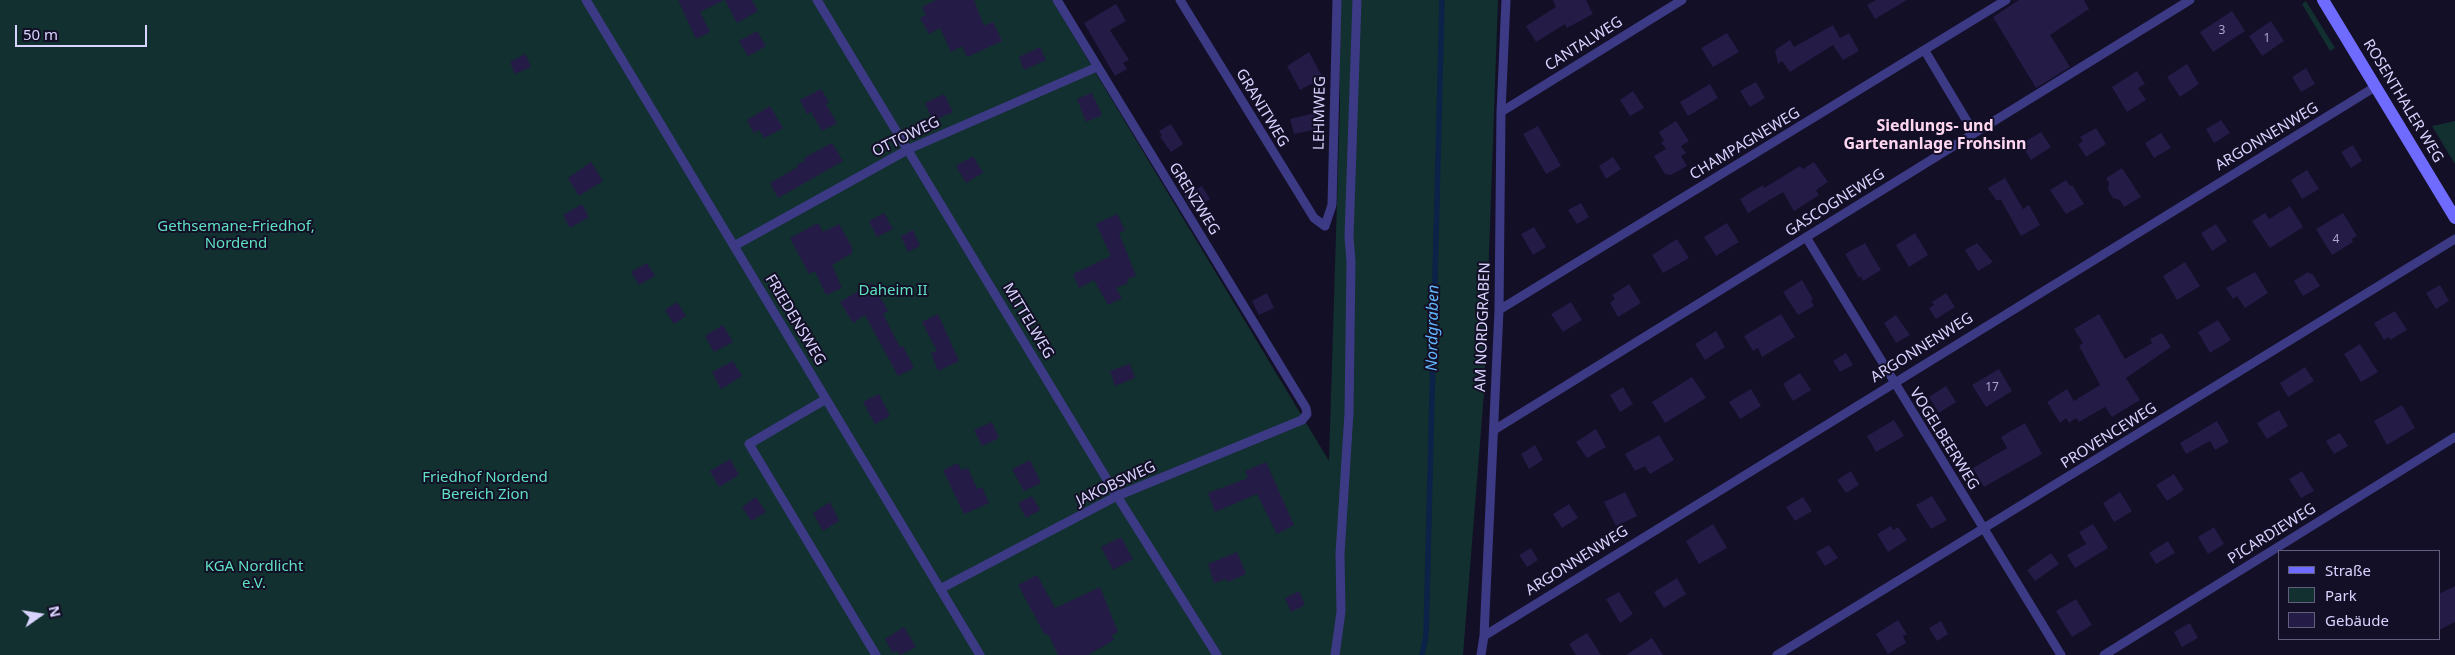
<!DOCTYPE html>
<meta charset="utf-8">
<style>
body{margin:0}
#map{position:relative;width:2455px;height:655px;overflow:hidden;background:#130f26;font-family:"Noto Sans",sans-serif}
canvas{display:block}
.legend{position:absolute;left:2278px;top:550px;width:162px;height:90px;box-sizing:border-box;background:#130f26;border:1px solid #625e7d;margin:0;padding:6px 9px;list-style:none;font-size:15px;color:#d9d4ff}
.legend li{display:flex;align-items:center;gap:10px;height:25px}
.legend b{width:25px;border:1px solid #625e7d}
.north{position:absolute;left:15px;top:590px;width:50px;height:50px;-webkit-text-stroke:4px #130f26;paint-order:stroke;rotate:77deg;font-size:14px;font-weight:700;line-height:20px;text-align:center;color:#d9d4ff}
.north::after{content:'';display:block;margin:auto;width:18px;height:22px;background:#d9d4ff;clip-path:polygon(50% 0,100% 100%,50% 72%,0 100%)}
.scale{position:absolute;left:15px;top:25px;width:132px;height:22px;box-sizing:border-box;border:2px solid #d9d4ff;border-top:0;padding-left:6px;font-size:15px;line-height:18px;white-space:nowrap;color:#d9d4ff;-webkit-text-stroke:4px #130f26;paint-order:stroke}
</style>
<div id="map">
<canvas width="2455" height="655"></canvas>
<ul class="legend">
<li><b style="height:6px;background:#6f6bff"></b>Straße</li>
<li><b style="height:14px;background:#12302f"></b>Park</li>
<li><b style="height:14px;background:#241b47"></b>Gebäude</li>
</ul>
<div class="north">N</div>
<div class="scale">50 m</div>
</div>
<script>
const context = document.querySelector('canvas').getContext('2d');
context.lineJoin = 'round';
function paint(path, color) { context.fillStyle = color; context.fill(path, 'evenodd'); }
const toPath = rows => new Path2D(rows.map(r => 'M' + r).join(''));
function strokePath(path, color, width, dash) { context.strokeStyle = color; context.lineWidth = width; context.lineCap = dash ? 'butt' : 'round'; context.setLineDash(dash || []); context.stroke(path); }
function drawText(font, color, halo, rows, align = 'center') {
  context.font = font + ' "Noto Sans",sans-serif'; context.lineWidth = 4; context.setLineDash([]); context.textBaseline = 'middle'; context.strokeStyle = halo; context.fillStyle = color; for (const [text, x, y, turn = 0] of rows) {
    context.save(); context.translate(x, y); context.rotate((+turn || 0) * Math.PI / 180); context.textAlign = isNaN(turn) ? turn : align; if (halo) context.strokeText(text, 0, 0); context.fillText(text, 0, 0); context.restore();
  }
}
const green = toPath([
 [0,0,1052,0,1329,461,1340,103,1338,0,1498,0,1484,393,1463,655,0,655],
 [2306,1,2335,48,2330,51,2302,4],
 [2455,121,2455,164,2432,126]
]);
const stream = toPath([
 [1422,655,1426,636,1442,0]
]);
const building = toPath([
 [678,0,724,0,700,12,710,32,696,39],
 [725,0,752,0,758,11,737,23],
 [936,0,974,0,984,26,993,22,1002,41,967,57,962,46,951,52,940,28,929,34,920,18,926,15,922,7],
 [1553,0,1586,0,1593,14,1567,28,1565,24,1536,42,1526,26,1556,7],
 [1876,0,1907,0,1875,19,1867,5],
 [2019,0,2084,0,2089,9,2050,35,2070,67,2036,88,1993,17],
 [1116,4,1126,21,1110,30,1129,60,1123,63,1127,69,1115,76,1084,23],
 [2232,11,2245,31,2213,52,2200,32],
 [2271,21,2284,41,2262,56,2249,36],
 [1833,25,1840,38,1849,33,1859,51,1843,60,1833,45,1790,72,1782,61,1778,64,1775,50,1790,40,1794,47],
 [757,31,766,46,748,56,739,41],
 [1727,33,1739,52,1713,67,1701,48],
 [1040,47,1046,60,1024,70,1019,57],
 [1309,52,1323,78,1300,90,1287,66],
 [525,54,531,67,515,74,510,62],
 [2187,64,2199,84,2180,97,2167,77],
 [2306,68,2315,84,2301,92,2292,77],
 [2137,71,2145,84,2138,88,2146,100,2127,112,2112,87],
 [1756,82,1765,98,1750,107,1740,91],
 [1710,84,1718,98,1688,116,1680,102],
 [821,89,829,102,826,104,837,123,822,131,811,112,807,114,800,100],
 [1633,91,1644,108,1630,116,1620,100],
 [1092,93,1102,115,1086,122,1077,99],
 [944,94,953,112,933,121,925,103],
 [770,106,783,128,764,138,759,130,754,133,747,120],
 [1315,113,1318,129,1294,134,1290,119],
 [2221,120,2230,133,2214,143,2206,129],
 [1676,121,1689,141,1681,146,1686,153,1681,156,1687,166,1671,175,1665,174,1654,156,1666,149,1661,142,1664,141,1659,132],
 [1171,124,1183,144,1171,152,1160,137,1162,136,1159,131],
 [1538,126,1561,166,1546,174,1523,134],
 [2096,128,2106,144,2086,157,2078,144,2083,141,2080,137],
 [2041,132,2051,147,2031,160,2021,144],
 [2161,133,2171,148,2154,158,2145,143],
 [832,143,843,161,778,198,770,183,798,167,796,165,805,161,804,158],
 [2353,145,2362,161,2351,168,2341,152],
 [973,156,983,173,966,183,956,166],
 [1613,157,1621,169,1606,179,1599,166],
 [591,162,603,181,579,196,568,178],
 [1814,162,1828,182,1816,190,1819,195,1794,211,1783,192,1748,213,1740,199,1763,185,1764,188,1800,166,1803,169],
 [2122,168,2141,197,2124,207,2120,200,2113,198,2108,190,2109,183,2106,178],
 [2307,170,2319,189,2302,199,2291,180],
 [2005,178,2023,209,2029,205,2040,225,2021,236,2001,200,1996,200,1988,188],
 [2066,180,2070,186,2072,185,2084,204,2066,214,2050,190],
 [1202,186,1210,199,1192,209,1184,196],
 [1581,203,1589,217,1577,224,1568,210],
 [582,204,589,217,570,228,563,215],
 [2290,206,2303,227,2270,248,2252,221,2265,213,2269,219],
 [884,213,893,229,877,237,869,221],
 [2343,213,2357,236,2352,239,2353,242,2332,255,2316,229],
 [1117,214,1125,230,1119,233,1136,276,1127,279,1128,283,1116,288,1122,298,1108,305,1094,280,1079,288,1073,274,1111,256,1096,224],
 [818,223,823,232,839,224,852,247,852,253,832,265,842,288,826,295,815,271,809,274,790,238],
 [1727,223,1739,242,1716,256,1704,237],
 [2216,224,2227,241,2212,251,2201,233],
 [1534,227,1546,247,1533,255,1521,234],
 [913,230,920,246,908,252,901,236],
 [1915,233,1928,255,1909,267,1896,245],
 [1677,239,1689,258,1663,273,1652,255],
 [1865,243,1881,270,1863,281,1861,276,1859,278,1845,254],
 [1977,243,1993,262,1978,271,1965,250],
 [2185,262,2200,286,2177,300,2163,276],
 [647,263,655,276,639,285,631,272],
 [2255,272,2268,293,2245,308,2237,296,2233,299,2226,288],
 [2308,272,2310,274,2312,273,2320,286,2303,296,2294,281],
 [1802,280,1813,299,1811,300,1814,306,1798,315,1783,292],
 [872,283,888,311,883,314,900,347,903,346,914,368,898,376,865,315,853,323,840,302],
 [1629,284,1641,303,1618,317,1610,303,1615,299,1612,295],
 [2440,285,2449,301,2436,309,2426,293],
 [1267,293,1274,308,1259,315,1252,301],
 [1946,293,1955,307,1936,319,1929,308,1934,305,1932,302],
 [677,302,686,316,674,324,665,310],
 [1571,302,1582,320,1563,332,1551,314],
 [2395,311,2407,330,2390,340,2389,337,2384,340,2374,323],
 [938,314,959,361,938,371,931,353,937,351,922,322],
 [1781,314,1795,337,1762,357,1758,348,1753,351,1744,336],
 [2099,314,2125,359,2152,343,2150,339,2162,333,2171,347,2126,378,2140,400,2112,417,2105,407,2079,422,2076,418,2069,423,2066,418,2060,423,2047,402,2067,389,2074,401,2100,385,2079,346,2083,343,2074,329],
 [1896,315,1910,335,1896,343,1884,323],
 [2218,320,2231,340,2210,353,2198,332],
 [723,325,733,342,714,352,705,336],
 [1716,331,1725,347,1705,360,1695,344],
 [2360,344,2378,372,2361,382,2344,354],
 [1846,353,1853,365,1840,372,1833,361],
 [733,361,742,376,721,389,712,372],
 [1130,364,1135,378,1115,386,1110,371],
 [2305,367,2314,381,2288,397,2280,383],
 [1999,369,2012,391,1986,407,1972,385],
 [1800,373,1811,390,1793,401,1783,384],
 [1692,377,1706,398,1665,423,1652,402],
 [1946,386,1956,402,1939,413,1929,397],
 [1623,387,1633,404,1620,412,1610,395],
 [1751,389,1761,406,1740,419,1729,402],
 [879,394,890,416,875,424,863,402],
 [2402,405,2415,428,2387,445,2374,421],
 [2279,410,2288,426,2267,439,2257,423],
 [1894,420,1904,436,1876,452,1867,436],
 [2217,421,2229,442,2215,450,2210,441,2186,454,2180,443],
 [992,422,999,438,982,446,974,430],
 [2025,423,2042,454,1984,487,1973,468,2007,448,2001,437],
 [1596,429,1606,447,1587,458,1576,442],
 [2340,433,2348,446,2334,454,2326,441],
 [1659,435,1674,460,1650,474,1645,466,1635,471,1625,454],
 [1535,445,1543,460,1529,469,1521,454],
 [730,459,739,475,719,487,710,471],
 [1030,460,1041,483,1024,491,1012,469],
 [1266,462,1294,525,1277,534,1257,494,1215,512,1208,493,1248,478,1245,471],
 [958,463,961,470,968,468,977,489,982,487,989,503,964,514,943,470],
 [1851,471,1859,485,1846,493,1837,480],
 [2302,471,2314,491,2301,498,2289,479],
 [2174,474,2184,490,2167,501,2156,485],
 [1625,492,1637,516,1616,526,1604,502],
 [2120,492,2132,511,2114,522,2103,503],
 [1032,496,1040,510,1026,518,1018,503],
 [1932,496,1947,520,1931,529,1916,505],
 [756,497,766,512,751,521,742,507],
 [1803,497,1812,511,1795,521,1786,507],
 [830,502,839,521,823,531,813,513],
 [1569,504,1578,518,1562,528,1553,514],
 [1713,524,1727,548,1699,564,1686,541],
 [2093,524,2108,548,2075,568,2067,555,2086,544,2079,532],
 [1891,526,1893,530,1898,527,1907,540,1888,552,1877,534],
 [2214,527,2224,544,2208,554,2198,537],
 [1121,537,1133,559,1113,570,1101,547],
 [2168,541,2175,553,2156,564,2149,553],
 [1829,545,1838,558,1825,566,1816,552],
 [1531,548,1538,560,1527,567,1519,555],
 [1237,552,1246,574,1228,582,1226,579,1214,583,1208,564],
 [2051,553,2059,564,2035,581,2027,570],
 [1037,575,1055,608,1100,587,1118,632,1112,635,1114,640,1088,655,1058,655,1048,634,1045,635,1018,585],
 [1677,578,1686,594,1664,608,1654,592],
 [2455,586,2455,622,2439,630,2439,594],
 [1299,591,1305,605,1291,612,1285,598],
 [1619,592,1633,614,1620,623,1606,599],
 [2076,599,2092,625,2072,637,2056,611],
 [1898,620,1907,634,1903,636,1906,643,1888,654,1876,634],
 [1941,621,1948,634,1937,641,1929,628],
 [2190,623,2198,638,2182,647,2174,632],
 [904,627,916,647,900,655,897,651,893,653,885,639],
 [1587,633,1601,655,1576,655,1569,644],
 [1652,638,1663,655,1626,655]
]);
const lane = toPath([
 [586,0,980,655],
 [817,0,1117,496,1217,655],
 [1180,0,1314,218,1325,226,1332,205,1337,0],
 [1925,51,1974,133],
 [1501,112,1682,0],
 [1806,237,2061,655],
 [734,246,909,149,1097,67],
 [1499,310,2006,0],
 [826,399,749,444,876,655],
 [1494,430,2190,0],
 [940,589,1117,496,1302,420,1307,414,1306,408,1057,0],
 [1484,636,2375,87],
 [1335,655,1341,612,1340,554,1349,413,1351,261,1349,237,1357,0],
 [1481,655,1484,636,1499,310,1501,112,1506,0],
 [1777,655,2455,239],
 [2104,655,2455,437]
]);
const secondary = toPath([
 [2323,0,2455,218]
]);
const numberNames = [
 ["3",2222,31],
 ["1",2267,39],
 ["4",2336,240],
 ["17",1992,388]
];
const streetNames = [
 ["CANTALWEG",1584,44,-32],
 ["ROSENTHALER WEG",2403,101,59],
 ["GRANITWEG",1262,108,59],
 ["LEHMWEG",1320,113,-89],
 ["OTTOWEG",906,137,-26],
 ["ARGONNENWEG",2267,137,-31],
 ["CHAMPAGNEWEG",1745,144,-31],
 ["GRENZWEG",1194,199,58],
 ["GASCOGNEWEG",1835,203,-32],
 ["FRIEDENSWEG",795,320,59],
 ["MITTELWEG",1028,321,59],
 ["AM NORDGRABEN",1483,327,-88],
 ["ARGONNENWEG",1922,348,-32],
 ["PROVENCEWEG",2109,436,-32],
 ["VOGELBEERWEG",1944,439,58],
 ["JAKOBSWEG",1116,484,-25],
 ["PICARDIEWEG",2272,534,-32],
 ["ARGONNENWEG",1577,561,-32]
];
const parkNames = [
 ["Gethsemane-Friedhof,",236,227],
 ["Nordend",236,244],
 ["Daheim II",893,291],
 ["Friedhof Nordend",485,478],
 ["Bereich Zion",485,495],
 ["KGA Nordlicht",254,567],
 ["e.V.",254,584]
];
const neighbourhoodNames = [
 ["Siedlungs- und",1935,126],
 ["Gartenanlage Frohsinn",1935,144]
];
const waterNames = [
 ["Nordgraben",1433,328,-89]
];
paint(green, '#12302f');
strokePath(stream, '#0c2248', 5.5);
paint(building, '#241b47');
strokePath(lane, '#3d3a85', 9);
strokePath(secondary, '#6f6bff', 12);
drawText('12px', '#aca6d1', null, numberNames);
drawText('15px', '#d9d4ff', '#130f26', streetNames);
drawText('15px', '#5fe0c0', '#130f26', parkNames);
drawText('bold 16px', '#ffd6f0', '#130f26', neighbourhoodNames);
drawText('italic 16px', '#62b6ff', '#130f26', waterNames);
</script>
